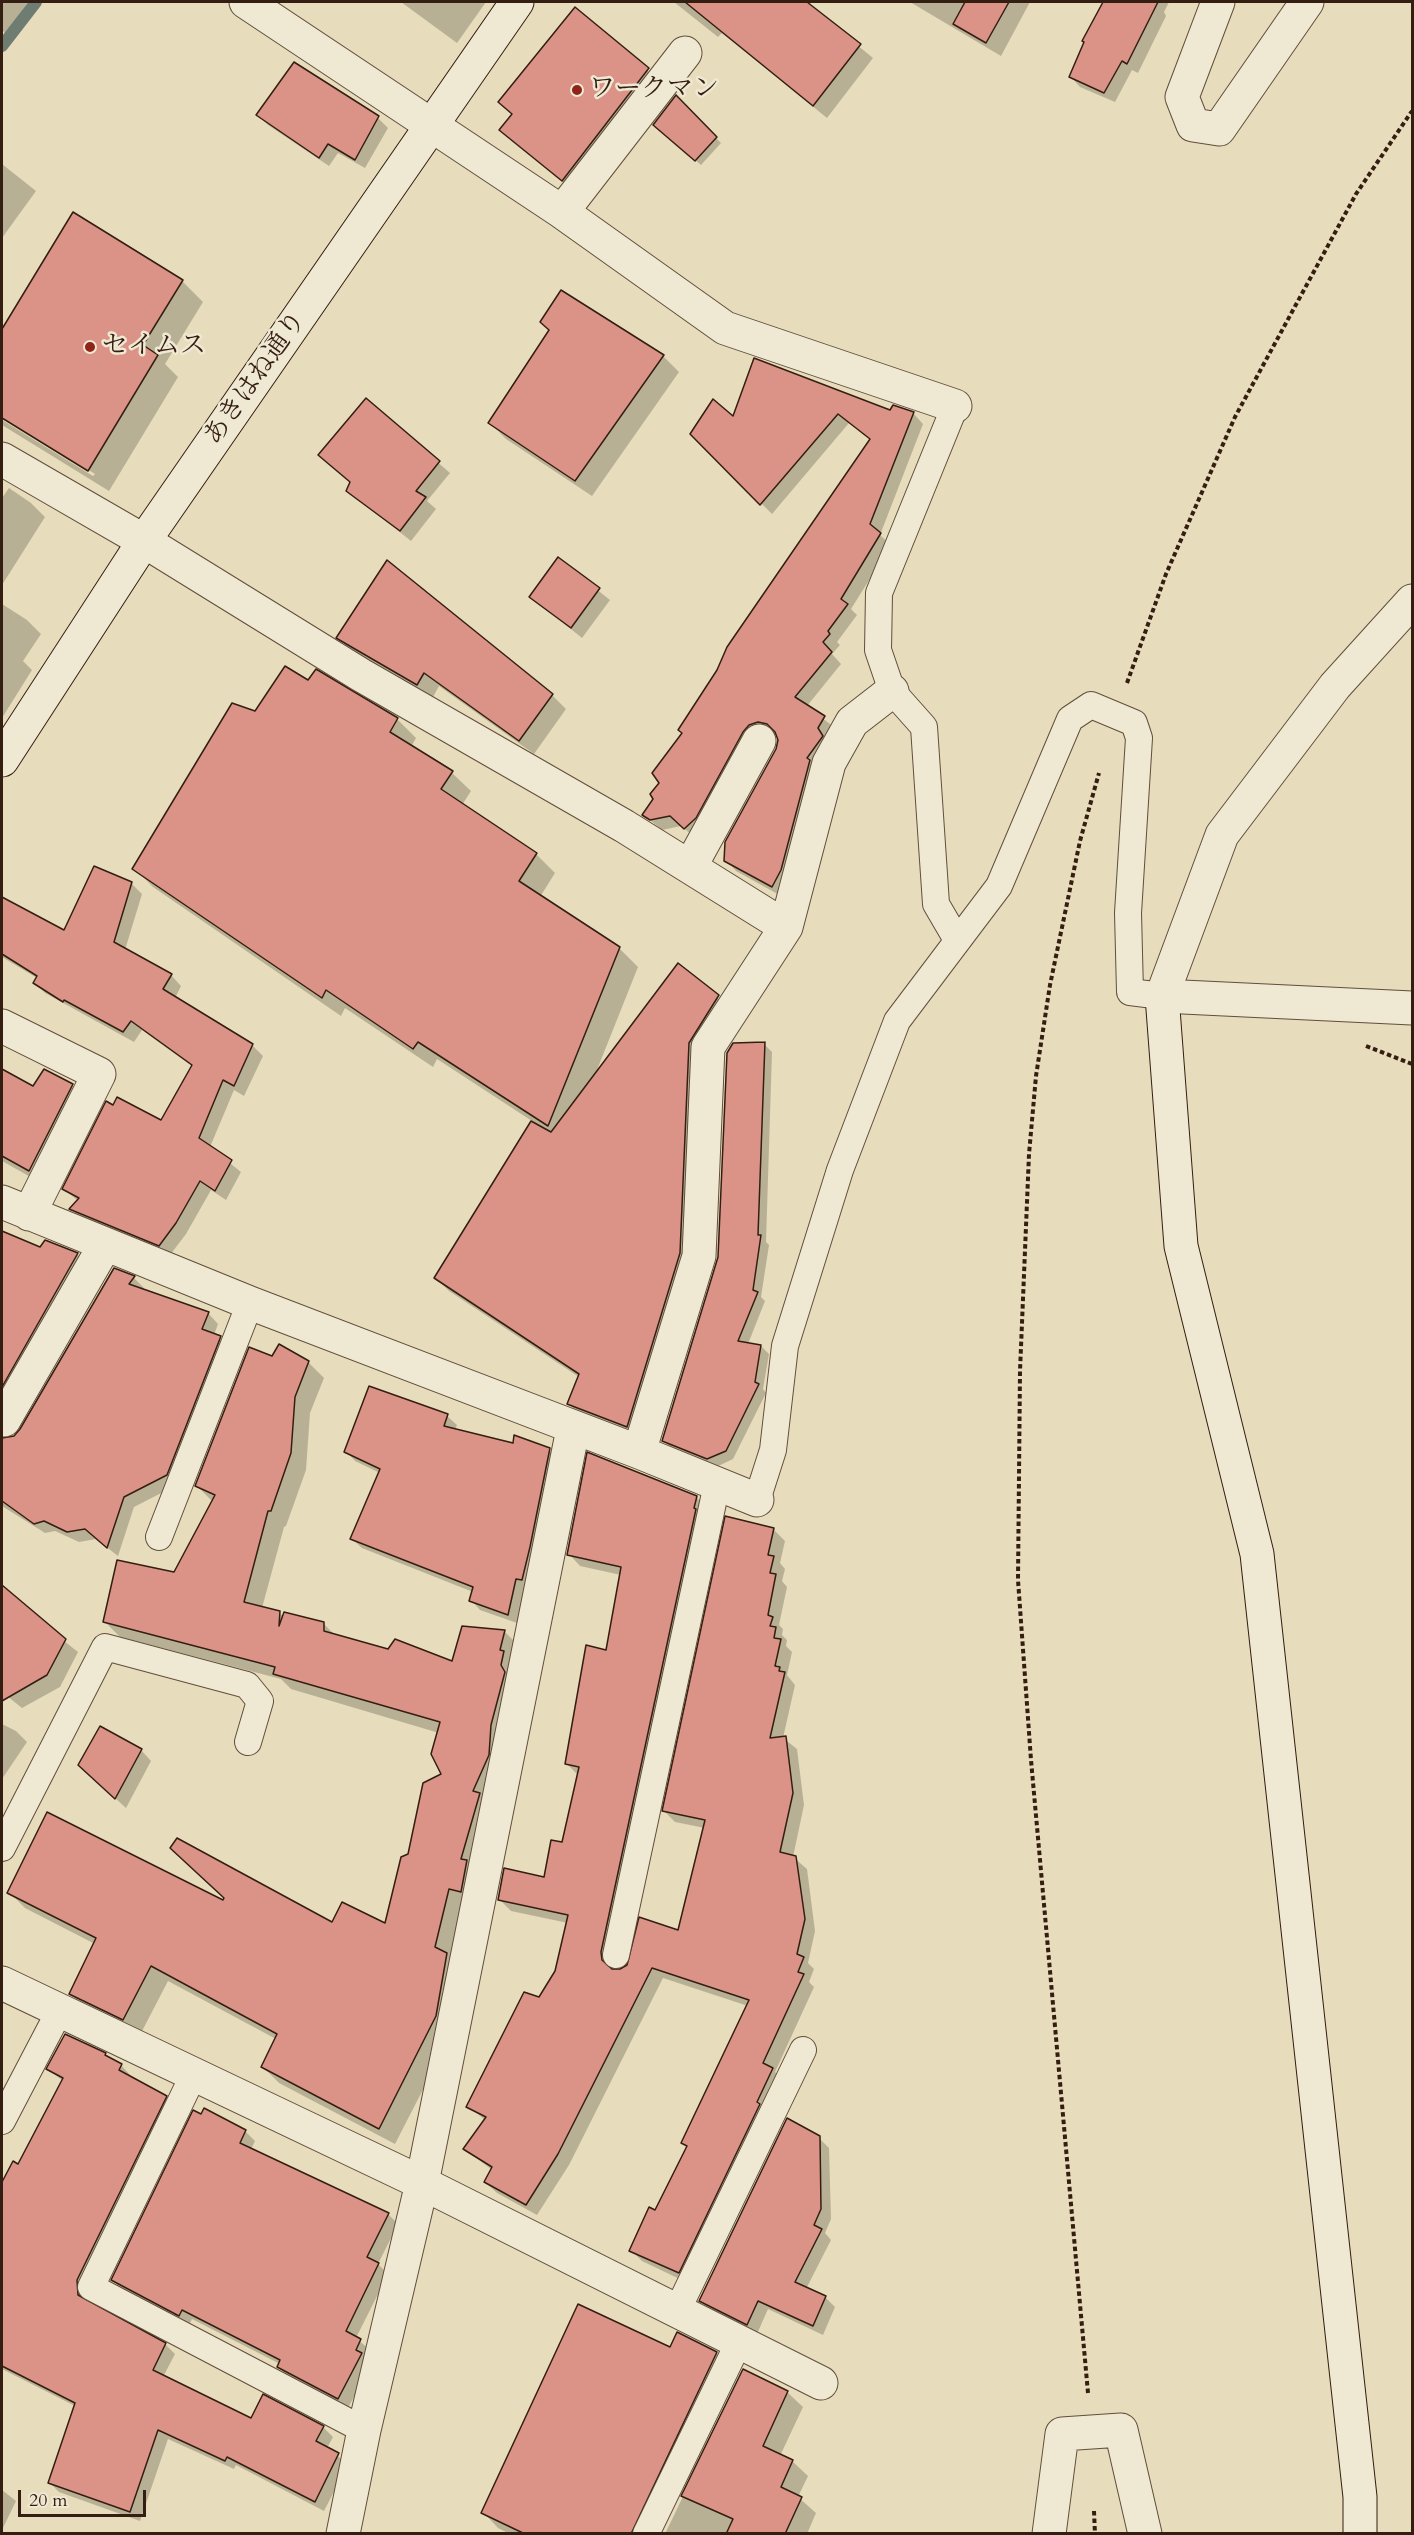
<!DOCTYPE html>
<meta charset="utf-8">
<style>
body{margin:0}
#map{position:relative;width:1414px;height:2535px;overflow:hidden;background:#e7dcbb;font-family:Cardo,serif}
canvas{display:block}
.frame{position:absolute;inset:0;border:3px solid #341e12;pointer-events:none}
.scale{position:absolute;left:18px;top:2490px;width:128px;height:27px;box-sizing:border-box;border:3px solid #341e12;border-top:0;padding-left:8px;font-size:18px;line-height:21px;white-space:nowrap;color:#341e12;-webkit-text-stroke:4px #efe8d3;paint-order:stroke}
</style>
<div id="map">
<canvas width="1414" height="2535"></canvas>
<div class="frame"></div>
<div class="scale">20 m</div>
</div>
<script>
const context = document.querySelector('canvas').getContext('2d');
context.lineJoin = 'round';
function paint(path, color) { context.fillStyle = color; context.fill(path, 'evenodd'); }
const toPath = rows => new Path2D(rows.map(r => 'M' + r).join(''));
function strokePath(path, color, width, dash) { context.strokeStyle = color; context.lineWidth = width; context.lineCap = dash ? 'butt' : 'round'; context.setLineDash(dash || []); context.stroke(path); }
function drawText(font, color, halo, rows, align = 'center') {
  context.font = font + ' Cardo,"Noto Serif JP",serif'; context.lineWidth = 5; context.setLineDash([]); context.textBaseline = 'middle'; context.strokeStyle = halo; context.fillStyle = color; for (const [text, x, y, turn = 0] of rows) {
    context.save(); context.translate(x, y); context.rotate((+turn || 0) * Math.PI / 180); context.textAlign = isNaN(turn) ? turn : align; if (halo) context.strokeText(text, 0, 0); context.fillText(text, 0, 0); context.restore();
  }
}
const shadow = toPath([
 [2,2,28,2,6,34,2,30],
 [401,2,486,2,457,43],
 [674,2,809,2,807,4,873,58,827,118,722,33,718,37],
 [910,2,1030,2,1001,56],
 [1105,2,1169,2,1164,12,1166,16,1138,73,1132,70,1115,102,1080,87,1070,76,1086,43,1084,41],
 [576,9,665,86,579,196,501,129,513,115,500,102],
 [676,98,721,143,701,165,660,129],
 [258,115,378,118,388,128,365,168,338,153,329,166,268,125],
 [2,164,36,191,2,238],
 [73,214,182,281,203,302,165,364,178,377,109,491,2,425,2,420,93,476,95,474,2,416,2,332],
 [663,356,679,372,592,496,506,439,490,423],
 [366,400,450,473,427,501,436,509,411,541,348,491],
 [890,412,913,413,923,424,880,535,891,545,851,609,857,615,837,642,840,645,832,654,841,664,807,706,835,728,783,897,736,871,726,860,777,750,777,734,769,732,696,838,681,826,662,830,644,815,654,799,684,734,718,670,731,640,871,440,849,423,772,514,692,434,734,418],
 [9,488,31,503,45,517,2,585,2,498],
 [558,559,610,600,582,638,531,597],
 [2,604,27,620,41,634,23,661,32,670,2,718],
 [338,637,552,695,566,709,534,754,439,686,432,699,352,652],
 [309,682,397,719,416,738,411,747,452,773,471,791,462,805,536,854,555,873,540,897,619,948,638,967,595,1075,678,965,731,1010,701,1057,693,1266,640,1439,582,1417,569,1404,579,1377,449,1291,436,1278,532,1121,437,1059,433,1067,345,1008,341,1016,153,887,134,868,255,713],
 [131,883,142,894,125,950,171,975,181,986,175,998,252,1045,263,1056,244,1096,234,1090,210,1147,241,1172,226,1200,211,1190,186,1234,170,1255,82,1219,71,1209,78,1201,64,1189,162,1122,193,1067,142,1030,134,1042,45,993,35,983,37,978,2,957,2,905,7,902,64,932],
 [764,1044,772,1052,766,1242,769,1245,761,1297,765,1301,748,1344,761,1346,769,1354,763,1389,766,1393,733,1459,716,1467,672,1449,664,1441,719,1257],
 [2,1071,33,1088,72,1085,86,1099,43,1184,2,1161],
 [46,1242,78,1255,88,1265,2,1393,2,1244,40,1248],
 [114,1270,134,1278,144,1288,142,1291,208,1313,218,1324,214,1335,230,1348,177,1485,134,1507,118,1556,96,1539,79,1542,55,1531,45,1533,2,1506,2,1451,27,1465],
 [273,1358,308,1362,324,1378,310,1413,306,1470,286,1526,284,1527,262,1608,279,1613,284,1617,324,1624,335,1635,389,1650,453,1663,504,1631,520,1647,452,2033,395,2144,279,2083,263,2067,276,2039,168,1981,140,2035,87,2010,71,1994,95,1944,25,1908,9,1892,223,1902,333,1924,386,1925,409,1855,443,1774,439,1733,291,1689,281,1679,120,1637,104,1621,175,1574,213,1502,197,1486],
 [447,1416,457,1425,455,1430,514,1445,549,1450,559,1459,517,1623,480,1610,471,1600,473,1592,362,1548,352,1539,380,1473,355,1461,346,1451],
 [696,1497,707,1508,613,1971,620,1971,679,1932,705,1828,675,1822,664,1811,774,1530,785,1541,780,1563,785,1569,782,1581,787,1587,779,1625,783,1629,782,1635,787,1640,786,1646,792,1652,787,1675,795,1685,783,1738,797,1749,804,1805,793,1857,807,1869,815,1931,808,1963,814,1969,809,1982,814,1987,775,2072,784,2081,690,2284,642,2261,631,2250,656,2212,688,2148,683,2143,748,2006,663,1978,569,2165,537,2215,497,2193,485,2182,492,2170,465,2149,485,2120,468,2106,556,1971,568,1923,511,1911,499,1899,546,1879,563,1843,578,1775,566,1763,608,1651,621,1575,580,1566,569,1554],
 [2,1592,78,1652,60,1687,22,1708,2,1692],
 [2,1724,16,1731,27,1742,2,1779],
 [141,1750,151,1761,126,1808,91,1776],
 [105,2055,121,2065,130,2075,129,2077,166,2097,175,2106,86,2291,87,2301,165,2344,175,2354,163,2377,252,2420,323,2427,333,2437,327,2448,348,2464,324,2511,236,2465,234,2469,168,2439,140,2521,59,2492,49,2482,75,2406,2,2369,2,2185,13,2163,19,2166,63,2081,48,2069],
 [245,2131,255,2141,251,2149,389,2215,398,2224,378,2264,388,2274,356,2338,370,2350,371,2364,348,2408,288,2377,279,2367,280,2364,192,2319,189,2325,122,2290,113,2280],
 [819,2138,829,2148,831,2219,825,2233,831,2240,806,2289,825,2297,835,2307,823,2335,768,2309,757,2334,710,2310,700,2300],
 [678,2334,717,2353,732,2369,652,2534,510,2534,498,2528,483,2512,670,2349],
 [743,2371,787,2392,803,2407,780,2456,792,2461,808,2476,798,2497,816,2513,807,2534,665,2534],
 [2,2490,16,2501,2,2530]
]);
const stream = toPath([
 [2,46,36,2]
]);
const building = toPath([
 [685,2,807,2,861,44,813,106,685,2],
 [965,2,1009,2,986,43,953,24,965,2],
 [1103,2,1158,2,1127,64,1122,61,1104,93,1069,77,1084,42,1082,41,1103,2],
 [575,7,649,68,562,181,499,130,512,114,498,102,575,7],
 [294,62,379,116,355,160,328,144,319,158,256,115,294,62],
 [676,95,717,137,695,161,653,125,676,95],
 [73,212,183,280,143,345,158,355,88,471,2,418,2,329,73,212],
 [561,290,664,355,575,481,488,423,549,330,540,322,561,290],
 [754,358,890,410,893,405,914,412,870,524,881,533,841,599,848,604,828,631,830,634,823,642,832,652,795,697,825,716,818,728,823,736,807,758,810,760,781,870,772,887,724,861,725,842,776,749,778,740,775,732,767,724,758,722,749,725,743,732,696,818,684,829,670,816,650,820,642,815,653,799,650,794,659,783,652,773,682,733,678,730,717,670,727,647,870,439,838,414,760,505,690,434,713,399,733,416,754,358],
 [366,398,440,461,416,491,426,497,400,531,346,491,350,482,318,455,366,398],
 [558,557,600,588,571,628,529,597,558,557],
 [387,560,553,694,519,741,424,673,417,685,336,638,387,560],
 [285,666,308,680,316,669,398,718,390,732,453,771,441,789,537,853,519,881,620,947,548,1126,418,1042,413,1049,326,990,322,998,132,869,232,703,255,711,285,666],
 [94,866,132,882,114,942,172,974,163,989,253,1044,234,1086,223,1080,199,1138,232,1160,215,1191,200,1181,176,1223,159,1246,69,1209,79,1198,62,1189,106,1101,113,1105,117,1097,161,1120,192,1065,131,1021,123,1032,64,1000,63,1002,33,983,37,976,2,954,2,897,64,930,94,866],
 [678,963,719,995,689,1043,680,1253,627,1427,567,1404,579,1374,434,1278,531,1121,551,1132,678,963],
 [765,1042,758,1235,761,1235,753,1290,758,1292,738,1341,761,1345,755,1382,759,1384,726,1451,707,1459,662,1441,718,1257,727,1053,733,1043,765,1042],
 [2,1069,33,1086,44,1069,73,1084,29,1171,2,1156,2,1069],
 [2,1231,40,1247,45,1240,78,1253,2,1387,2,1231],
 [114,1268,135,1276,129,1284,209,1312,202,1329,221,1336,167,1475,124,1497,107,1548,85,1529,67,1532,44,1521,34,1524,2,1501,2,1438,14,1436,20,1429,114,1268],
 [279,1344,309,1361,295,1397,291,1453,271,1511,268,1511,244,1602,280,1611,279,1626,284,1612,324,1622,324,1631,388,1649,395,1639,452,1661,462,1626,505,1630,500,1650,504,1651,501,1665,505,1672,491,1725,489,1755,473,1791,480,1793,461,1859,467,1860,461,1892,449,1889,435,1947,447,1953,436,2016,379,2129,261,2067,277,2034,151,1966,123,2020,69,1994,96,1938,7,1893,47,1812,223,1900,224,1898,170,1848,177,1838,332,1922,342,1902,385,1923,401,1857,408,1854,423,1783,441,1774,431,1754,440,1722,273,1674,275,1667,103,1622,117,1560,174,1572,215,1495,195,1486,249,1347,272,1356,279,1344],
 [369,1386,448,1414,444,1426,513,1443,514,1435,550,1448,530,1547,522,1580,516,1579,508,1615,469,1601,473,1587,350,1539,380,1469,344,1452,369,1386],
 [587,1452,697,1496,694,1508,696,1509,601,1952,602,1960,612,1969,620,1969,627,1965,639,1917,678,1930,705,1820,662,1811,725,1516,774,1528,768,1555,774,1556,770,1573,776,1574,768,1615,773,1617,770,1626,776,1627,774,1638,781,1639,775,1666,780,1667,779,1671,785,1672,770,1738,786,1736,793,1793,780,1852,796,1856,805,1919,797,1954,804,1957,798,1972,804,1974,763,2063,773,2068,757,2102,760,2104,679,2273,629,2251,649,2207,655,2210,687,2146,681,2143,749,2000,652,1968,558,2154,526,2205,484,2182,492,2167,463,2149,486,2117,466,2107,524,1992,539,1997,555,1971,568,1915,498,1900,504,1868,544,1877,551,1840,562,1842,579,1767,565,1764,586,1645,606,1650,621,1567,567,1555,587,1452],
 [2,1585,66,1639,47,1675,2,1701,2,1585],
 [100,1726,142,1749,115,1799,78,1765,100,1726],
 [65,2034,106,2053,105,2055,122,2064,119,2070,167,2096,77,2280,78,2295,166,2343,153,2370,251,2418,263,2394,324,2426,316,2441,339,2453,315,2502,227,2457,225,2461,158,2430,130,2512,48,2483,75,2403,2,2366,2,2182,13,2161,18,2164,63,2078,46,2069,65,2034],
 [204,2108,246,2130,240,2143,389,2213,367,2257,379,2263,346,2331,361,2339,356,2350,362,2353,338,2399,277,2367,280,2360,182,2310,179,2316,111,2280,193,2110,201,2114,204,2108],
 [787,2118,820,2136,821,2209,814,2225,822,2229,795,2282,826,2296,813,2326,758,2301,747,2325,699,2301,787,2118],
 [578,2304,670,2347,677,2332,717,2352,631,2534,525,2534,481,2513,578,2304],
 [743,2369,788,2391,763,2446,793,2460,781,2487,802,2497,785,2534,726,2534,733,2519,681,2496,743,2369]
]);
const path = toPath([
 [1127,683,1166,574,1235,417,1356,194,1412,111],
 [1366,1046,1412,1064],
 [1088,2393,1031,1760,1018,1580,1020,1371,1029,1154,1036,1076,1050,985,1080,841,1099,773],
 [1094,2511,1095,2534]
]);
const lane = toPath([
 [955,406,879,593,878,650,892,691,924,727,936,904,957,940],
 [757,1500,773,1450,785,1346,840,1170,897,1021,999,886,1070,719,1091,705,1134,723,1139,738,1128,913,1130,992,1162,996],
 [159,1537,250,1303],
 [2,1848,105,1647,247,1685,260,1701,248,1742],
 [616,1955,717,1484],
 [194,2074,91,2287,364,2430],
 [2,2121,60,2010],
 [677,2311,803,2050],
 [646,2534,739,2342]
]);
const street = toPath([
 [246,2,562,212,725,328,955,406],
 [1218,2,1182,97,1193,125,1219,129,1307,2],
 [562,212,685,53],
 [2,459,144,541,361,675,624,826,786,927,829,763,852,722,892,691],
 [1412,601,1335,686,1222,835,1162,996,1412,1008],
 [690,867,759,741],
 [2,1026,99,1074,29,1214],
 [2,1202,250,1303,639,1452,757,1500],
 [2,1418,4,1420,105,1245],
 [639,1452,699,1256,708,1047,786,927],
 [2,1983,422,2183,821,2383],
 [343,2534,364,2430,422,2183,573,1429],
 [1049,2534,1062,2434,1121,2430,1145,2534]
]);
const secondary = toPath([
 [2,760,144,541,517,2],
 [1162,996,1181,1246,1257,1554,1360,2497,1360,2534]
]);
const markers = [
 [577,90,6,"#8f2418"],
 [90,347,6,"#8f2418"]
];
const poiNames = [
 ["ワークマン",589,90],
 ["セイムス",102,347]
];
const streetNames = [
 ["あきはね通り",256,379,-55]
];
paint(shadow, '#0003');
strokePath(stream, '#6f7c72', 12);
paint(building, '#db9287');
strokePath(building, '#341e12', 1.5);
strokePath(lane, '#614e3c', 28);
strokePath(street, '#614e3c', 35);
strokePath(secondary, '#341e12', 35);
strokePath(path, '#341e12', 4, [4.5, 3]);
strokePath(lane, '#efe8d3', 26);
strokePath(street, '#efe8d3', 33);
strokePath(secondary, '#efe8d3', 33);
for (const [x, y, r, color] of markers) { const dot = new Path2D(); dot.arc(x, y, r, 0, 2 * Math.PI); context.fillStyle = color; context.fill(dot); strokePath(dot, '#efe8d3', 2); }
drawText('26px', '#341e12', '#efe8d3', poiNames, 'left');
drawText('26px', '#341e12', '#efe8d3', streetNames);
</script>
